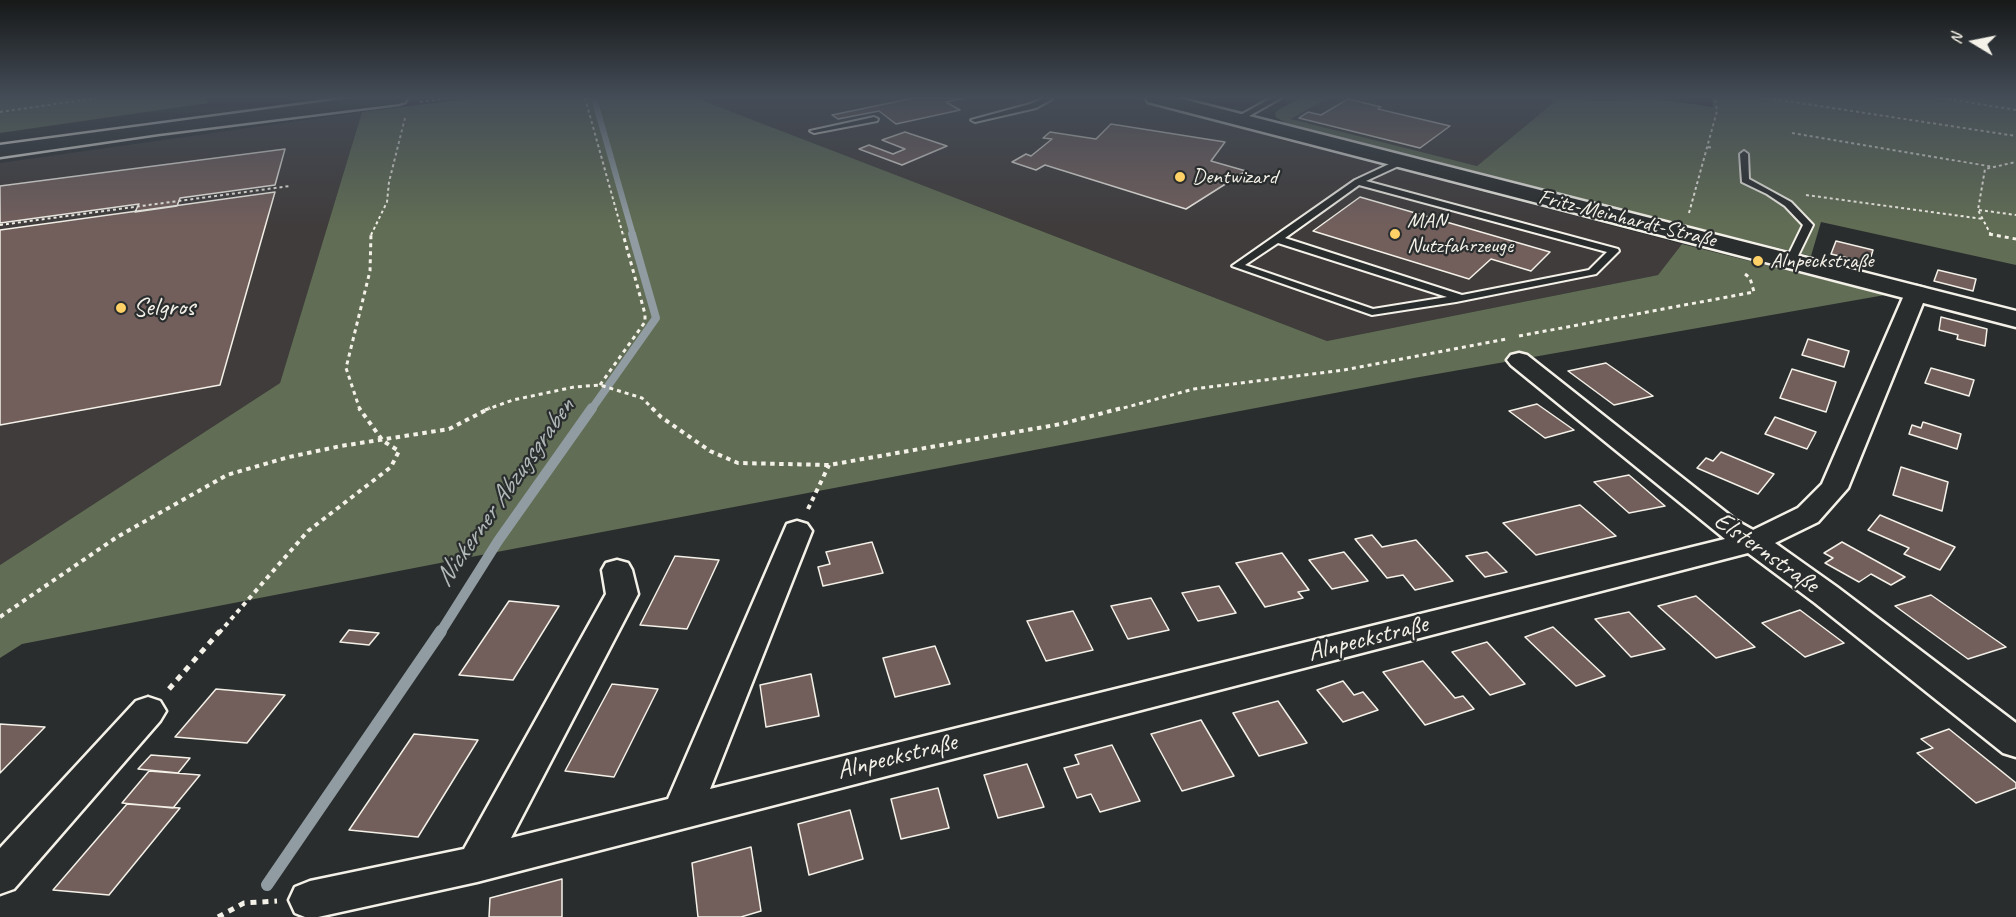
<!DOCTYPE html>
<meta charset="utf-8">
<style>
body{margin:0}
#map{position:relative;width:2016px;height:917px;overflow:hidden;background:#2a2d2e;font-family:Caveat,sans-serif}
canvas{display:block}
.north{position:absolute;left:1944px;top:12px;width:60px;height:60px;-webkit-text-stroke:4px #2a2d2e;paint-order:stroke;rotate:280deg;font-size:16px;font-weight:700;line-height:24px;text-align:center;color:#f4f1e8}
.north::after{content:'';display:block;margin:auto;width:21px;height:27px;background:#f4f1e8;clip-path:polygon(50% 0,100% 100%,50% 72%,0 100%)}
</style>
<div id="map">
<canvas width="2016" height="917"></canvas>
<div class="north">N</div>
</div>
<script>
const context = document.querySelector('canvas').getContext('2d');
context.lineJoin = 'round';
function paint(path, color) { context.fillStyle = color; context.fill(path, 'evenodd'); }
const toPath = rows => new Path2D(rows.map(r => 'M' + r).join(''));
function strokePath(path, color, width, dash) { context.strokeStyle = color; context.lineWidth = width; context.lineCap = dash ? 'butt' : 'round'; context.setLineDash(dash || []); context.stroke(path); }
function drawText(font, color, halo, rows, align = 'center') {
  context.font = font + ' Caveat,sans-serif'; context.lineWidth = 4.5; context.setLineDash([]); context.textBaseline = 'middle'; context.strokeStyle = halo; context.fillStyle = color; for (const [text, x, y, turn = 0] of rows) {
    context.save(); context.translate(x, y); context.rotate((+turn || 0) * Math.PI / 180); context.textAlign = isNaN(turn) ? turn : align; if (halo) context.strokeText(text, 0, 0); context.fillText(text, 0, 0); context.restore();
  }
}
const built = toPath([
 [696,98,1124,98,1682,244,1658,275,1327,341],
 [1327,98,1559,98,1477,166,1290,119],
 [362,112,280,383,0,565,0,163]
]);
const green = toPath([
 [0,98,206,98,208,103,0,133],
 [473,98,696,98,1327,341,1658,275,1682,244,1885,295,1414,378,502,551,22,644,0,658,0,565,280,383,362,112],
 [1300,98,1327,98,1291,119,1477,166,1559,98,1607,101,1649,98,1713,107,1712,98,2016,98,2016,265,1821,222,1811,256,1470,172,1290,126,1276,117,1275,113,1278,110]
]);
const streamFar3 = toPath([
 [594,98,633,235]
]);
const streamFar2 = toPath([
 [591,410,656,318,632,234]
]);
const streamFar1 = toPath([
 [440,633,498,541,592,408]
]);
const stream = toPath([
 [267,885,441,631]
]);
const building = toPath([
 [914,98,964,98,946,102,960,110,896,124,879,111,838,119,832,115,914,98],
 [1348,99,1381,107,1378,109,1450,126,1420,148,1299,118,1308,112,1321,115,1348,99],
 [1111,124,1225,142,1211,161,1246,171,1186,209,1045,165,1036,170,1012,162,1026,154,1031,156,1052,139,1043,138,1050,132,1096,139,1111,124],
 [905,132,947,146,902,165,859,149,869,145,893,154,905,149,882,140,905,132],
 [285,149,275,185,180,198,177,206,135,212,139,204,0,223,0,186,285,149],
 [275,192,220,385,0,425,0,230,275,192],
 [1360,197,1550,252,1531,271,1491,259,1469,279,1313,231,1360,197],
 [1836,241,1873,250,1869,263,1831,254,1836,241],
 [1938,270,1976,279,1973,291,1934,281,1938,270],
 [1941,317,1987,329,1985,346,1957,339,1958,335,1939,330,1941,317],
 [1808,339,1849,351,1844,367,1802,355,1808,339],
 [1606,363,1653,396,1614,405,1568,371,1606,363],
 [1931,368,1974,380,1969,396,1925,383,1931,368],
 [1792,369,1836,382,1826,412,1780,398,1792,369],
 [1537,404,1574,430,1545,438,1509,411,1537,404],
 [1775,417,1816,432,1807,449,1765,434,1775,417],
 [1923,422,1961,434,1957,449,1909,434,1912,425,1921,428,1923,422],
 [1721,452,1774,474,1758,494,1697,468,1706,458,1713,461,1721,452],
 [1901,467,1948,482,1942,511,1893,495,1901,467],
 [1629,475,1665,506,1629,513,1594,482,1629,475],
 [1580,505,1616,536,1536,555,1503,523,1580,505],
 [1880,515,1955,547,1940,570,1904,554,1909,548,1868,530,1880,515],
 [1372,535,1382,547,1416,540,1453,581,1415,590,1403,575,1387,578,1355,539,1372,535],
 [872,542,883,573,823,586,818,567,830,564,826,552,872,542],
 [1842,542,1905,577,1891,585,1871,574,1859,582,1825,563,1833,558,1824,553,1842,542],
 [1344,552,1368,581,1332,589,1309,560,1344,552],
 [1487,552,1507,572,1485,577,1466,556,1487,552],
 [1282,553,1309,590,1298,592,1303,598,1265,607,1236,563,1282,553],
 [675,556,719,560,687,629,640,625,675,556],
 [1219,586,1236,613,1198,621,1182,593,1219,586],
 [1931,595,2006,647,1968,659,1895,606,1931,595],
 [1696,596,1755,647,1716,658,1658,606,1696,596],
 [1151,598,1169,630,1128,639,1111,606,1151,598],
 [509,601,559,606,513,680,459,675,509,601],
 [1800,610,1844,643,1805,657,1762,623,1800,610],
 [1073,611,1093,650,1046,661,1027,621,1073,611],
 [1629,612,1665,649,1631,657,1595,619,1629,612],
 [1553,627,1605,676,1576,686,1525,637,1553,627],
 [349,630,379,633,369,645,340,642,349,630],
 [1487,642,1525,684,1490,695,1452,652,1487,642],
 [935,646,950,684,895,697,883,658,935,646],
 [1423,661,1455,698,1463,696,1474,709,1425,725,1383,672,1423,661],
 [811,674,819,716,766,727,760,685,811,674],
 [1343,681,1354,695,1363,692,1378,710,1343,722,1317,690,1343,681],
 [612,684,658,689,614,777,565,771,612,684],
 [216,689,285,695,247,743,175,737,216,689],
 [1278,701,1307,743,1259,756,1233,713,1278,701],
 [1201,720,1234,776,1182,791,1151,734,1201,720],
 [0,724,45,727,0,773,0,724],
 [1949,729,2016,783,2016,788,1976,803,1917,753,1933,748,1921,739,1949,729],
 [414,734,478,740,418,837,349,830,414,734],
 [1112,745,1140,801,1100,812,1091,794,1077,798,1064,768,1079,764,1075,755,1112,745],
 [151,755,190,758,178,773,138,769,151,755],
 [1027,764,1044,807,998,818,984,775,1027,764],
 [149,771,200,775,173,808,122,803,149,771],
 [938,788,949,828,901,839,891,799,938,788],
 [127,804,180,808,109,895,53,890,127,804],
 [850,810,863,859,809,875,798,824,850,810],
 [751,847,761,911,741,917,698,917,692,863,751,847],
 [562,879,562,917,489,917,490,898,562,879]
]);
const pathFar3 = toPath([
 [585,98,623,235],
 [1767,98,2016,136],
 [1942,98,2016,110],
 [420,102,450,98],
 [0,112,97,98],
 [1792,133,1994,167],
 [1708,147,1714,148],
 [1806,195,1983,219],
 [1979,210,2016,215],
 [1689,213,1717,111,1715,98],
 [0,225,290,186],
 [371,235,387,202,389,182,405,118],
 [1991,235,1978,210,1985,169,2016,162]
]);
const pathFar2 = toPath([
 [1989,234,2016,239],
 [1519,336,1754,292,1750,278,1745,274],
 [600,385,645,322,645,314,623,234],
 [360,410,346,368,370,271,371,234],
 [485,410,513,400,574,387,600,385,642,398,654,410],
 [1116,410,1194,389,1344,370,1506,339]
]);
const pathFar1 = toPath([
 [652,408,661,417,710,451,738,463,829,465,1061,424,1122,408],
 [808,509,829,465],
 [0,617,117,537,227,475,289,457,341,446,449,429,490,408],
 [219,633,308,531,391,467,399,451,383,441,359,408]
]);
const path = toPath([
 [169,689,220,631],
 [218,917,244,903,277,901]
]);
const lane = toPath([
 [1044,98,1052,99,1036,108,975,122,971,120,1030,104,1044,98],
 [1271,98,1281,98,1242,120,1235,118,1271,98],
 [874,117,878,119,877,121,814,133,810,131,874,117],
 [1744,151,1748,154,1749,179,1791,202,1813,225,1795,262,1791,263,1786,260,1803,225,1785,206,1767,194,1742,182,1740,154,1744,151],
 [1402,158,1406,161,1405,163,1366,181,1618,249,1619,251,1596,274,1456,302,1372,315,1232,266,1355,180,1402,158],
 [1359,185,1607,252,1589,270,1462,295,1285,238,1359,185],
 [1278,243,1447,297,1373,309,1245,265,1278,243]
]);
const street = toPath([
 [1916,286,1924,288,1927,293,1848,488,1818,522,1775,543,1837,587,2016,723,2016,757,2003,753,1815,603,1748,553,477,882,318,917,305,917,295,913,289,900,295,887,310,881,464,849,606,594,602,570,606,563,617,560,628,563,632,570,638,594,511,838,668,799,787,524,797,521,807,524,812,531,710,789,1725,539,1511,365,1507,360,1511,355,1519,353,1527,355,1737,521,1753,530,1798,508,1822,484,1905,293,1908,288,1916,286],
 [148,697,160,701,166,711,160,721,14,889,0,894,0,848,136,701,148,697]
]);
const secondary = toPath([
 [351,98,407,98,405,102,398,104,158,134,0,157,0,145,351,98],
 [1146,98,1178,98,2016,311,2016,327,1148,102,1146,98]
]);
const markers = [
 [1180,177,6,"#ffd166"],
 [1395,234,6,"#ffd166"],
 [1758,261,6,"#ffd166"],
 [121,308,6,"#ffd166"]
];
const farPoinames = [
 ["Dentwizard",1192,177],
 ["MAN",1407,221],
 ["Nutzfahrzeuge",1407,246],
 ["Alnpeckstraße",1770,261]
];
const farStreetnames = [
 ["Fritz-Meinhardt-Straße",1627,219,14]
];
const poiNames = [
 ["Selgros",133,308]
];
const streetNames = [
 ["Elsternstraße",1766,553,35],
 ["Alnpeckstraße",1368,639,-14],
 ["Alnpeckstraße",897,757,-14]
];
const waterNames = [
 ["Nickerner Abzugsgraben",505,493,-55]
];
paint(built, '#403c3c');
paint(green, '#616d54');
strokePath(streamFar3, '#909ca1', 6);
strokePath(streamFar2, '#909ca1', 8);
strokePath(streamFar1, '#909ca1', 10);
strokePath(stream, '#909ca1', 12);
paint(building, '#725f5c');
strokePath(building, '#f4f1e8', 1.5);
strokePath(lane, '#f4f1e8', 4);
strokePath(street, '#f4f1e8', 5);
strokePath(secondary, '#f4f1e8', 5);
strokePath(pathFar3, '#f4f1e8', 2, [3, 3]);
strokePath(pathFar2, '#f4f1e8', 3, [4, 4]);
strokePath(pathFar1, '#f4f1e8', 4, [4.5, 4.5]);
strokePath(path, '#f4f1e8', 5, [6, 6]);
paint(lane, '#2a2d2e');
paint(street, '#2a2d2e');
paint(secondary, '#2a2d2e');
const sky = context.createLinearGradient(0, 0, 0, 226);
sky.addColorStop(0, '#171919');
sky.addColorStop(0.43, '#444c57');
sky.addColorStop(1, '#444c5700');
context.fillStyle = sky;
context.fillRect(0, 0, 2016, 226);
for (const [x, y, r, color] of markers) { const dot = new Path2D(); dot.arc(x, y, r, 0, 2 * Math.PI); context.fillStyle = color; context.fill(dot); strokePath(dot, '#2a2d2e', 2); }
drawText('22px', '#f4f1e8', '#2a2d2e', farPoinames, 'left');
drawText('22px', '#f4f1e8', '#2a2d2e', farStreetnames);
drawText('26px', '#f4f1e8', '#2a2d2e', poiNames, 'left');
drawText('26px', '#f4f1e8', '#2a2d2e', streetNames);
drawText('italic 27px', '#b1b8b8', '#2a2d2e', waterNames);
</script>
